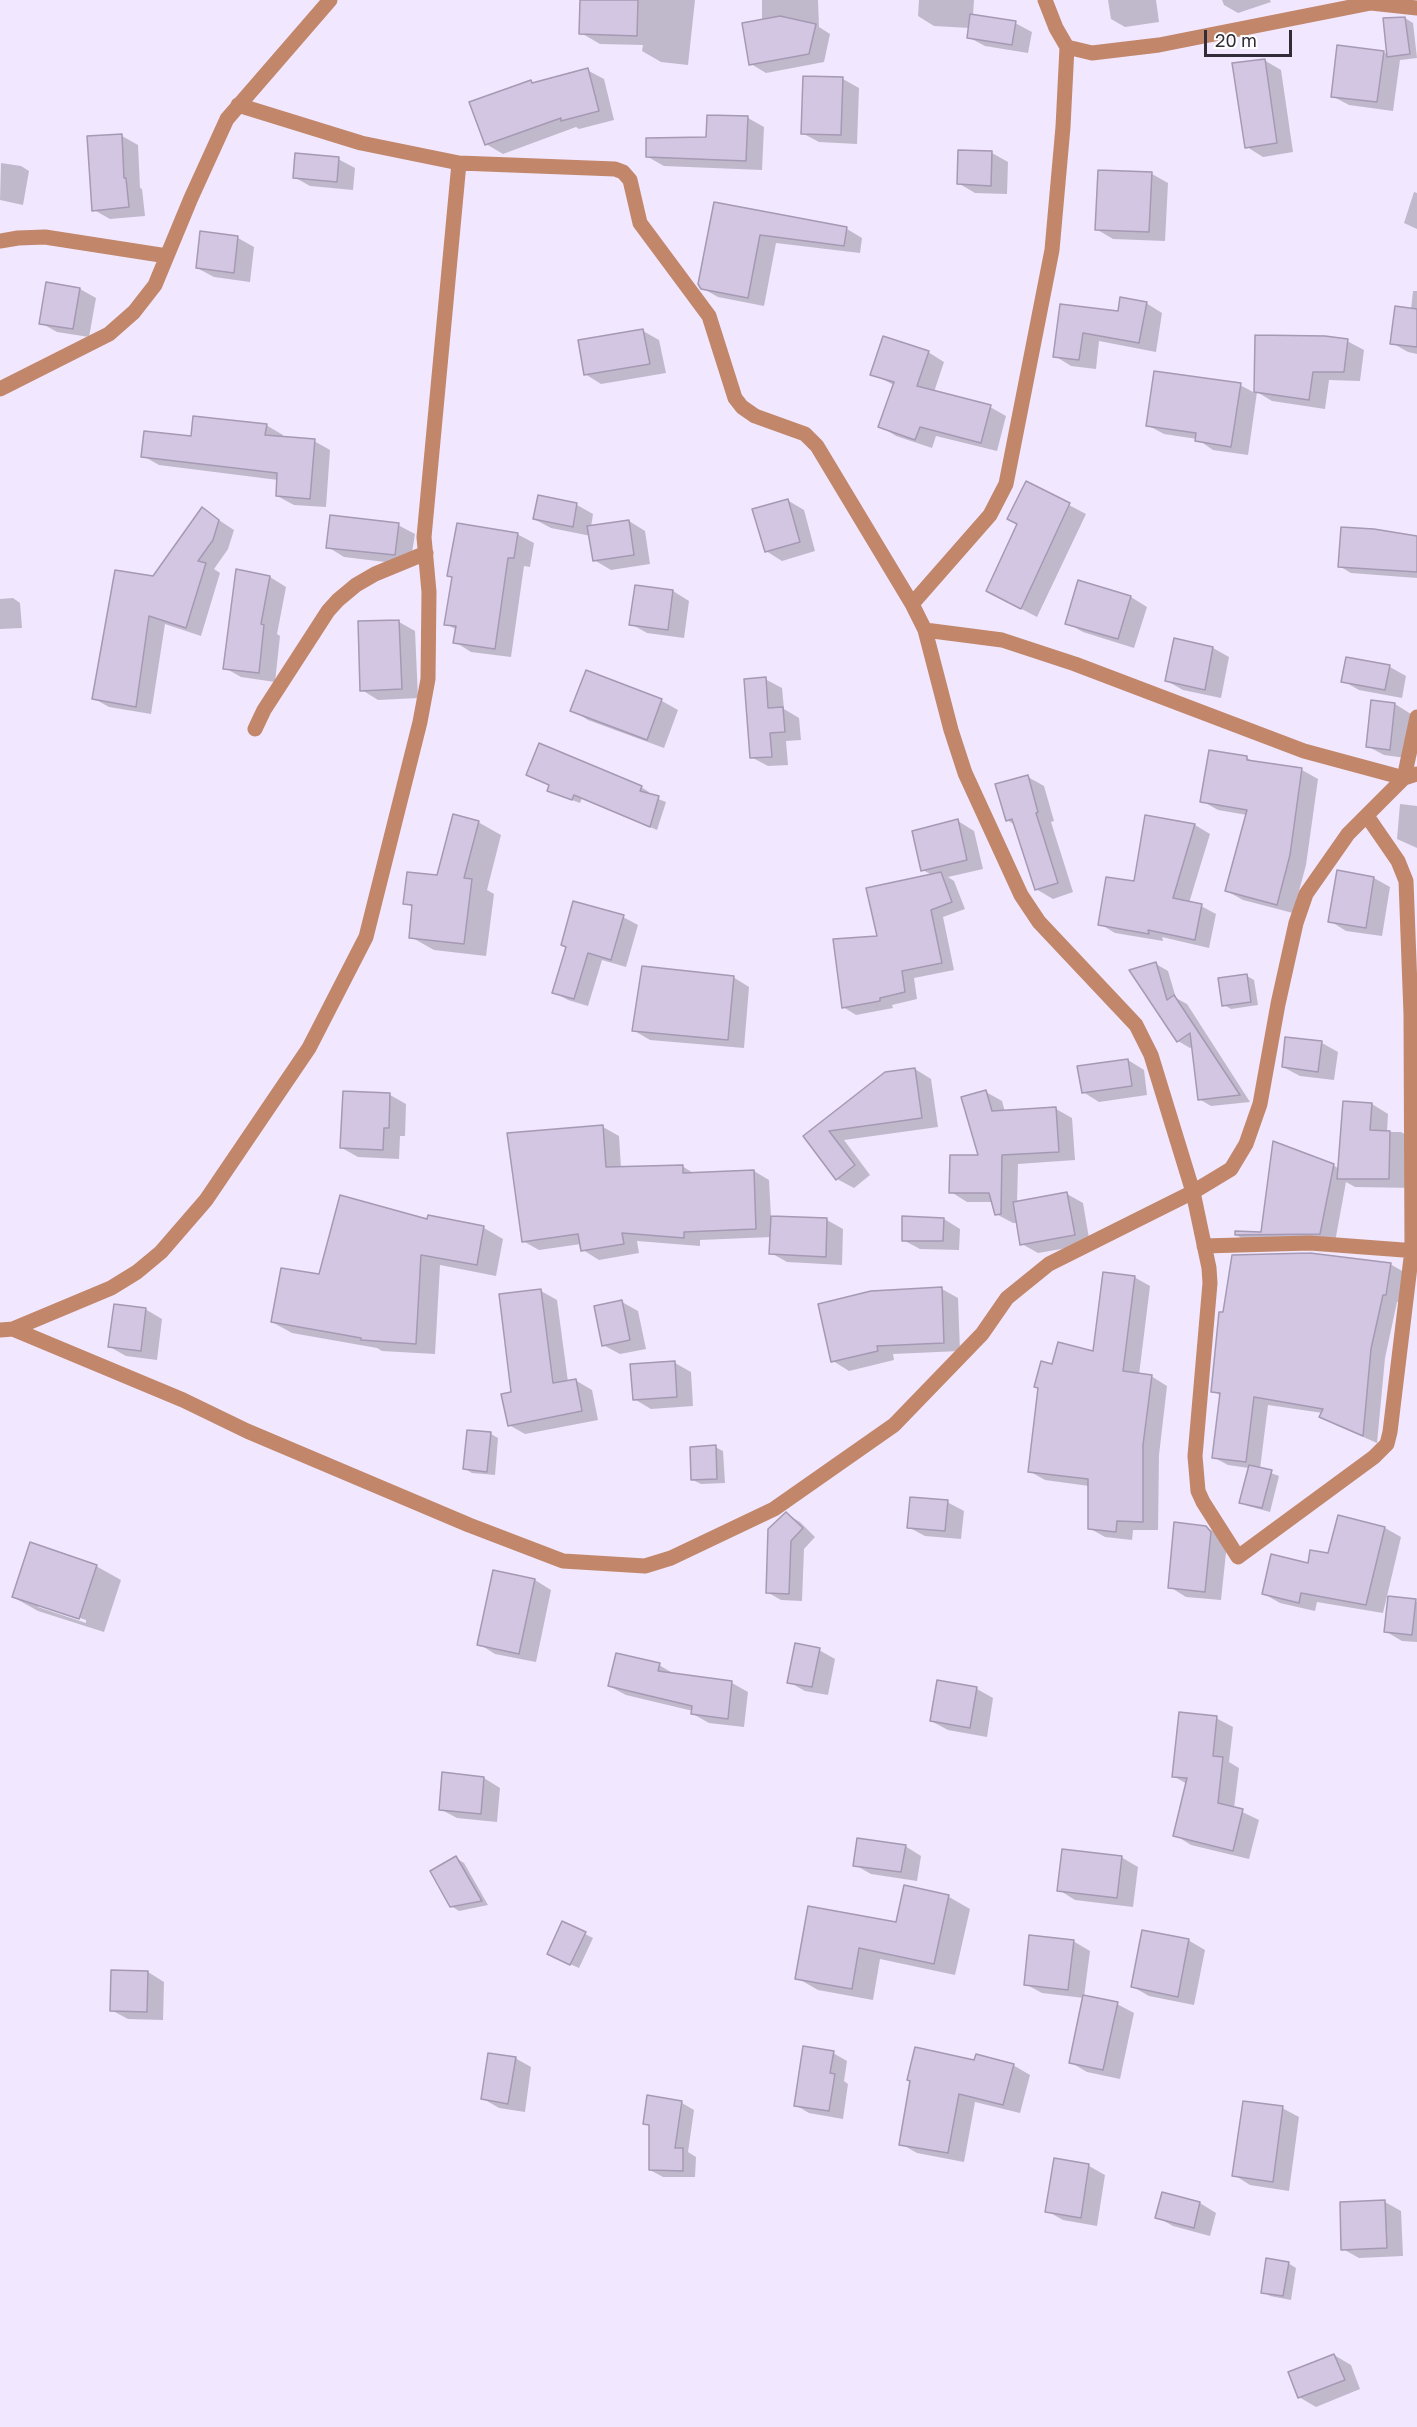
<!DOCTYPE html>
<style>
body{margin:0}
#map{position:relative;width:1417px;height:2427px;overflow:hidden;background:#f1e7fe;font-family:"Golos Text",sans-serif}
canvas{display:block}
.scale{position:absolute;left:1204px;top:30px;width:88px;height:27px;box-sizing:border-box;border:3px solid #312c37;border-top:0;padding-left:8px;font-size:18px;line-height:21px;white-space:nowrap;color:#312c37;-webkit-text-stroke:4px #fff;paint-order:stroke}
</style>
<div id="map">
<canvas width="1417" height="2427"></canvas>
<div class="scale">20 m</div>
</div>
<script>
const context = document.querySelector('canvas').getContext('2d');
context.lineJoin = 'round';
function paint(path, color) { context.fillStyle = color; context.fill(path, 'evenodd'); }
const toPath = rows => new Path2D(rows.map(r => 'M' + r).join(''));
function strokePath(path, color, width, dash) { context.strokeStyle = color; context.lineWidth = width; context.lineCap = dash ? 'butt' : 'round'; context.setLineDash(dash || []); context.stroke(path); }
const shadow = toPath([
 [582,0,695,0,688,65,661,62,642,51,643,45,600,44,581,33],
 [762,0,818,0,819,27,830,34,824,62,766,73,751,64,762,21],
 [919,0,974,0,973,16,1015,23,1032,32,1028,53,985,46,968,37,970,28,934,26,918,16],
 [1108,0,1156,0,1159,22,1125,27,1111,19],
 [1222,0,1270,0,1271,2,1238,13,1224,5],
 [1405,18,1413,23,1417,58,1400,60,1393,111,1349,105,1332,96,1383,52,1389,55],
 [1264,60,1281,70,1293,152,1263,157,1247,147],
 [587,70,604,79,614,120,579,129,576,127,503,154,486,144,531,81,535,84],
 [804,78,843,79,859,88,857,144,819,142,802,133],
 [748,118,764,127,762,170,664,166,648,157,708,139],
 [122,136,138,145,140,188,142,189,145,216,110,219,94,210],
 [960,151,992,153,1008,162,1007,194,975,193,958,183],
 [338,159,355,168,353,190,310,186,294,177],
 [1,163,21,166,29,171,23,205,0,200],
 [1152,174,1168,183,1165,241,1113,239,1096,229],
 [1414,192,1417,193,1417,229,1404,223],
 [715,204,847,229,862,238,860,253,776,243,764,306,718,297,702,288],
 [238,238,254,247,250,282,214,277,197,268],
 [80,289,96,298,89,337,57,332,41,323],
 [1413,291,1417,291,1417,354,1408,352,1392,343,1411,310],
 [1146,303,1162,313,1156,352,1099,341,1096,369,1071,366,1055,356,1061,305,1119,313],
 [643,331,659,340,666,373,601,384,585,374],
 [1256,337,1347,341,1364,350,1360,381,1329,380,1325,409,1272,401,1257,392,1248,455,1213,450,1197,439,1164,434,1147,425,1240,385,1255,393],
 [928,352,944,362,934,392,990,407,1006,416,997,451,936,436,932,448,896,436,880,426,894,385,872,374],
 [266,425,283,435,282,438,314,441,330,450,326,507,294,505,277,496,278,480,159,465,143,456,192,438],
 [1027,483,1086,514,1037,617,987,591,1019,524],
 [539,497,577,505,593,514,591,527,629,521,645,531,650,564,611,570,594,560,591,536,551,528,534,519],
 [787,500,804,510,815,551,782,561,766,551],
 [202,509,234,530,228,549,214,569,220,573,201,636,165,624,151,714,109,707,93,698,154,578],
 [398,525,415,534,410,565,344,557,328,547],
 [517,534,534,543,530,567,524,566,511,657,471,652,455,642,457,630,446,624],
 [1417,538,1417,578,1351,573,1339,566],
 [237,571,270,577,286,587,277,634,280,636,275,682,241,677,225,668],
 [1079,582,1131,597,1147,607,1134,648,1083,632,1067,623],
 [636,586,673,591,689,601,684,638,647,633,631,624],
 [13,598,20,603,22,628,0,629,0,599],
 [399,622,415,631,418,698,378,700,362,690],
 [1213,648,1229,657,1221,698,1183,690,1167,681],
 [1348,658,1390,667,1406,676,1402,698,1359,690,1343,681],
 [587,672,662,701,678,710,664,748,588,720,572,710],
 [765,679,782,688,784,709,799,718,801,740,786,741,788,765,768,766,751,757],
 [1395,704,1411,714,1406,758,1384,755,1367,746],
 [1247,758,1256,763,1302,770,1318,779,1306,865,1293,913,1243,900,1227,891,1247,815,1218,810,1202,801],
 [1028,777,1044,786,1054,821,1051,822,1073,892,1053,899,1036,889,1015,825,1007,820],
 [641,787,649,792,648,795,666,802,657,830,582,798,580,803,556,794],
 [1400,804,1417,806,1417,848,1397,839],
 [1146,817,1195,825,1210,834,1189,903,1201,906,1216,914,1209,948,1162,937,1163,941,1115,933,1100,924,1136,883],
 [958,821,974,831,983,869,948,877,954,881,965,909,943,917,954,970,914,978,917,999,892,1005,893,1008,856,1015,843,1007,879,937,932,875,923,870],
 [478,822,501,835,487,890,494,894,486,956,434,950,411,937,414,908,405,903,438,877],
 [1338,872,1374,878,1390,887,1382,936,1346,931,1330,921],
 [623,917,638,925,626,967,602,960,588,1006,568,1000,553,992,567,947],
 [1156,964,1168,971,1176,998,1187,1004,1250,1102,1211,1106,1199,1099,1193,1046,1190,1048,1178,1041],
 [1247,976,1254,980,1258,1005,1231,1009,1224,1005],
 [733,977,749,987,744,1048,650,1040,633,1030],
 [1322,1043,1338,1052,1334,1080,1300,1076,1283,1067],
 [1128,1060,1144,1070,1147,1095,1099,1102,1083,1092],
 [915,1069,931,1079,938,1127,844,1140,870,1175,854,1188,837,1179,805,1136],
 [344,1092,390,1095,406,1104,405,1136,400,1136,399,1159,358,1157,342,1148],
 [986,1092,1002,1101,1005,1112,1056,1109,1072,1118,1075,1160,1018,1164,1017,1203,1067,1194,1083,1203,1090,1244,1038,1253,1022,1244,1018,1223,1013,1223,996,1214,993,1202,967,1202,951,1192,980,1156],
 [1344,1102,1372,1104,1388,1114,1387,1132,1401,1132,1417,1141,1417,1188,1355,1187,1346,1182,1335,1242,1251,1243,1236,1235,1263,1233,1333,1165,1339,1169],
 [603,1127,619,1136,621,1168,682,1166,695,1174,754,1171,769,1180,771,1217,827,1220,843,1229,842,1265,787,1262,771,1253,772,1237,700,1240,700,1246,637,1241,639,1253,599,1260,583,1250,581,1244,539,1250,523,1241],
 [944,1219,960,1229,959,1250,920,1249,903,1240],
 [429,1220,484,1228,503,1239,496,1276,440,1265,435,1354,382,1351,377,1348,292,1333,272,1322,320,1276],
 [1390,1264,1404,1272,1400,1302,1397,1302,1385,1358,1377,1443,1336,1425,1321,1417,1323,1413,1268,1405,1260,1469,1279,1476,1270,1512,1248,1506,1241,1502,1249,1468,1228,1465,1213,1457,1221,1396,1213,1391],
 [1134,1277,1150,1286,1139,1375,1151,1376,1167,1386,1159,1455,1158,1530,1133,1530,1132,1540,1105,1537,1089,1528,1089,1486,1045,1480,1029,1471,1053,1366,1094,1353],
 [942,1289,958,1298,960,1351,893,1354,894,1360,849,1371,833,1361],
 [541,1291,557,1300,568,1382,575,1380,592,1390,598,1420,525,1434,509,1425,513,1393],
 [622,1302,638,1311,646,1349,620,1354,603,1345],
 [145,1309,162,1319,157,1360,126,1356,110,1347],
 [675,1363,691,1372,693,1406,651,1409,634,1399],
 [491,1434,498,1438,495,1475,472,1473,464,1468],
 [715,1447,723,1451,725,1483,701,1484,693,1480],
 [947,1502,964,1511,961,1539,925,1536,908,1527],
 [786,1514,800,1522,815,1537,804,1549,802,1601,781,1600,767,1592],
 [1339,1517,1385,1528,1401,1537,1383,1613,1317,1602,1315,1611,1280,1603,1264,1594,1309,1564,1330,1555],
 [1206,1527,1223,1537,1227,1543,1221,1600,1186,1597,1170,1587],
 [96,1566,121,1580,104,1632,38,1611,13,1597],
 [38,1604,86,1620,86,1623,38,1607],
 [535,1580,551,1590,536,1662,495,1654,479,1644],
 [1389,1597,1417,1602,1417,1642,1402,1641,1385,1631],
 [819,1650,835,1659,828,1695,805,1691,789,1682],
 [659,1665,676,1675,732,1683,748,1692,744,1727,709,1723,693,1714,693,1711,626,1695,609,1686],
 [938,1682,977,1689,993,1698,987,1737,948,1730,931,1721],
 [1216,1718,1233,1727,1229,1762,1239,1768,1234,1808,1259,1820,1249,1859,1191,1845,1175,1835,1187,1784,1173,1776],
 [444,1774,484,1778,500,1788,497,1822,457,1818,440,1809],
 [905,1846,921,1856,917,1881,871,1874,855,1865],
 [1121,1857,1138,1867,1133,1907,1075,1900,1059,1890],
 [456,1858,464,1863,488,1905,459,1911,451,1906],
 [905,1887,949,1897,970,1909,955,1975,880,1959,873,2000,818,1990,797,1978,897,1923],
 [585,1934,593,1938,579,1968,556,1958],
 [1188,1940,1205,1950,1194,2005,1149,1996,1133,1987],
 [1073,1941,1090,1951,1084,1997,1117,2004,1134,2013,1120,2079,1087,2072,1070,2062,1084,1998,1042,1993,1025,1984],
 [148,1972,164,1982,163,2020,128,2019,111,2010],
 [833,2053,847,2061,844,2081,848,2084,843,2119,809,2113,795,2105],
 [515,2058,531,2067,525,2112,499,2108,482,2098],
 [976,2062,1013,2065,1030,2075,1020,2113,975,2102,964,2162,917,2153,901,2144],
 [682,2103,694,2110,688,2152,696,2157,695,2177,663,2177,650,2170,651,2127,644,2123],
 [1282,2108,1299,2117,1289,2191,1250,2185,1234,2175],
 [1055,2160,1089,2166,1105,2175,1097,2226,1063,2220,1047,2211],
 [1163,2194,1200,2203,1216,2213,1210,2236,1173,2226,1157,2217],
 [1385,2202,1401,2211,1403,2256,1359,2258,1343,2249,1341,2203],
 [1288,2263,1296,2268,1291,2300,1270,2296,1263,2292],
 [1334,2355,1351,2365,1360,2389,1316,2407,1299,2397]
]);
const building = toPath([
 [580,0,638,0,637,36,579,34,580,0],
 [970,14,1016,21,1012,45,967,38,970,14],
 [780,16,816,24,809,54,749,65,742,23,780,16],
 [1405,17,1410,54,1387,57,1383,18,1405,17],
 [1337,45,1384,51,1377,102,1331,97,1337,45],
 [1265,59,1277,143,1245,148,1232,63,1265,59],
 [588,68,599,111,561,121,561,118,485,145,469,102,531,80,532,83,588,68],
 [803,76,843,77,841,135,801,134,803,76],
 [707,115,748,116,746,161,646,157,646,138,706,137,707,115],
 [122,134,124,178,126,178,129,207,92,211,87,136,122,134],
 [958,150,992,151,991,186,957,184,958,150],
 [295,153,339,157,337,182,293,178,295,153],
 [1098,170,1152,172,1149,232,1095,230,1098,170],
 [714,202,847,227,844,246,760,235,748,298,701,289,698,284,714,202],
 [200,231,238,236,234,273,196,268,200,231],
 [46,282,80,288,73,329,39,324,46,282],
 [1120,297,1147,302,1139,343,1083,333,1079,360,1053,357,1060,304,1118,311,1120,297],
 [1395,306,1417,309,1417,347,1390,344,1395,306],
 [643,329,650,364,584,375,578,340,643,329],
 [1255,335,1325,336,1348,339,1344,372,1313,372,1309,400,1254,392,1255,335],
 [883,336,929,351,917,386,991,405,981,443,920,427,915,440,878,427,894,382,870,375,883,336],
 [1154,371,1241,383,1231,447,1195,441,1196,433,1146,426,1154,371],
 [193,416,267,424,265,435,315,439,310,499,276,496,277,473,141,457,144,431,191,436,193,416],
 [1026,481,1070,503,1021,609,986,591,1017,524,1007,519,1026,481],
 [538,495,577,503,573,527,533,519,538,495],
 [788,499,800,542,765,552,752,509,788,499],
 [202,507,219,520,213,540,198,561,206,563,186,628,149,616,136,707,92,699,115,570,153,576,202,507],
 [330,515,399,523,395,555,326,548,330,515],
 [629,520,634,555,593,561,587,526,629,520],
 [457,523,518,533,514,558,508,558,495,649,453,643,456,626,444,625,452,577,447,576,457,523],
 [1341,527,1374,529,1417,536,1417,572,1338,567,1341,527],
 [236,569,270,576,261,624,264,625,259,673,223,669,236,569],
 [1078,580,1131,596,1118,639,1065,624,1078,580],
 [635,585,673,590,668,630,629,625,635,585],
 [399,620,402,689,360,691,358,621,399,620],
 [1174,638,1213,647,1205,690,1165,681,1174,638],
 [1346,657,1390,665,1385,690,1341,682,1346,657],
 [586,670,662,699,647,740,570,711,586,670],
 [766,677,768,708,783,707,785,732,770,733,772,757,750,758,744,679,766,677],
 [1371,700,1395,703,1390,750,1366,747,1371,700],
 [539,743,642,786,640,791,659,796,650,827,574,795,572,800,547,791,549,785,526,775,539,743],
 [1209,750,1247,756,1247,760,1302,768,1290,855,1277,905,1225,891,1247,810,1200,802,1209,750],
 [1028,775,1038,812,1036,813,1058,883,1035,890,1012,819,1006,821,995,784,1028,775],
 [453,814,479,821,464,878,472,879,464,944,409,938,412,905,403,904,407,872,437,875,453,814],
 [1145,815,1195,824,1173,898,1202,904,1195,940,1148,930,1149,934,1098,925,1106,877,1134,881,1145,815],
 [958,819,967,860,921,871,912,831,958,819],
 [1337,870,1374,877,1366,928,1328,922,1337,870],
 [941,872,952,902,931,910,942,963,902,971,905,992,880,998,880,1001,842,1008,833,939,877,936,866,888,941,872],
 [573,901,624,915,611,960,588,953,574,999,552,993,566,947,561,945,573,901],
 [1156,962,1167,1000,1174,995,1240,1095,1198,1100,1190,1033,1177,1042,1129,970,1156,962],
 [642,966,734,976,728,1040,632,1031,642,966],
 [1247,974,1251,1002,1222,1006,1218,978,1247,974],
 [1285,1037,1322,1041,1318,1072,1282,1067,1285,1037],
 [1128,1059,1132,1086,1082,1093,1077,1066,1128,1059],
 [915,1068,922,1118,829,1131,855,1165,836,1180,803,1136,885,1072,915,1068],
 [986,1090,992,1111,1056,1107,1059,1152,1002,1155,1001,1214,995,1215,989,1193,949,1193,950,1155,978,1155,961,1097,986,1090],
 [343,1091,390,1093,389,1128,384,1128,383,1150,340,1148,343,1091],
 [1343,1101,1372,1103,1370,1130,1390,1131,1389,1179,1337,1179,1343,1101],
 [603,1125,606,1167,683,1165,683,1173,754,1170,756,1229,684,1232,684,1238,622,1233,624,1244,581,1251,578,1234,522,1242,507,1133,603,1125],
 [1273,1141,1334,1164,1320,1234,1235,1235,1235,1231,1261,1232,1273,1141],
 [1067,1192,1075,1235,1020,1245,1013,1202,1067,1192],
 [340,1195,427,1219,428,1215,484,1226,477,1265,421,1255,416,1344,361,1340,361,1338,271,1322,281,1268,319,1274,340,1195],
 [771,1216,827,1218,826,1257,769,1254,771,1216],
 [902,1216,944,1218,943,1241,902,1241,902,1216],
 [1310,1253,1391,1263,1386,1295,1383,1295,1371,1349,1363,1436,1319,1417,1323,1409,1254,1397,1246,1462,1212,1458,1220,1393,1211,1392,1219,1312,1223,1312,1232,1255,1310,1253],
 [1103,1272,1135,1276,1123,1371,1152,1375,1143,1445,1143,1522,1117,1521,1116,1532,1088,1529,1088,1479,1028,1472,1038,1388,1034,1387,1041,1361,1052,1364,1058,1342,1093,1351,1103,1272],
 [942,1287,944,1343,877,1346,878,1351,831,1362,818,1304,871,1291,942,1287],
 [541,1289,553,1383,576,1379,582,1411,508,1426,501,1394,511,1392,499,1294,541,1289],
 [622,1300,630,1340,602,1346,594,1306,622,1300],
 [114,1304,146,1308,141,1351,108,1347,114,1304],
 [675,1361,677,1397,633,1400,630,1364,675,1361],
 [467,1430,491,1432,487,1472,463,1469,467,1430],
 [716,1445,717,1479,691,1480,690,1447,716,1445],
 [1249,1465,1272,1470,1262,1508,1239,1503,1249,1465],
 [910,1497,948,1500,945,1531,907,1528,910,1497],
 [786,1512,803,1528,791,1541,789,1594,766,1593,768,1529,786,1512],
 [1338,1515,1385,1527,1366,1605,1301,1593,1299,1603,1262,1594,1271,1554,1308,1563,1310,1550,1328,1553,1338,1515],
 [1174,1522,1206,1526,1211,1532,1205,1592,1168,1588,1174,1522],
 [30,1542,97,1565,79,1619,12,1597,30,1542],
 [493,1570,535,1579,519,1654,477,1645,493,1570],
 [1388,1596,1416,1599,1412,1635,1384,1632,1388,1596],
 [795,1643,820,1648,812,1687,787,1683,795,1643],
 [616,1653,660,1663,658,1671,732,1681,728,1719,691,1714,692,1706,608,1686,616,1653],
 [937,1680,977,1687,970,1728,930,1721,937,1680],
 [1179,1712,1217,1716,1213,1756,1223,1757,1218,1803,1243,1809,1233,1851,1173,1836,1187,1778,1172,1777,1179,1712],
 [442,1772,484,1777,481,1814,439,1810,442,1772],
 [857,1838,906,1845,901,1872,853,1866,857,1838],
 [1062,1849,1122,1856,1117,1898,1057,1891,1062,1849],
 [456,1856,482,1901,450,1907,430,1871,456,1856],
 [904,1885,949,1895,934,1964,859,1948,852,1989,795,1979,808,1906,896,1922,904,1885],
 [562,1921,586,1932,570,1965,547,1954,562,1921],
 [1142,1930,1189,1939,1178,1997,1131,1987,1142,1930],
 [1029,1935,1074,1940,1068,1990,1024,1985,1029,1935],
 [111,1970,148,1971,147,2012,110,2011,111,1970],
 [1083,1995,1118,2002,1103,2070,1069,2063,1083,1995],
 [803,2046,834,2051,830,2073,835,2074,829,2111,794,2106,803,2046],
 [915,2047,974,2060,976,2054,1014,2064,1003,2105,959,2094,948,2153,899,2145,910,2081,907,2080,915,2047],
 [488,2053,516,2057,508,2104,481,2099,488,2053],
 [647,2095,682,2101,675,2148,683,2148,683,2171,649,2170,649,2125,643,2124,647,2095],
 [1243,2101,1283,2106,1273,2182,1232,2176,1243,2101],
 [1054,2158,1089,2164,1081,2218,1045,2212,1054,2158],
 [1162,2192,1200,2202,1194,2228,1155,2218,1162,2192],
 [1385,2200,1387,2248,1341,2250,1340,2202,1385,2200],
 [1266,2258,1289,2262,1283,2296,1261,2293,1266,2258],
 [1334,2354,1345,2380,1298,2398,1288,2372,1334,2354]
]);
const minor = toPath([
 [1045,0,1056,28,1067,47,1092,53,1159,45,1371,3,1417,8],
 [238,105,361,143,459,163,615,169,623,172,630,180,640,223,709,316,735,398,742,407,755,416,805,434,817,446,912,604,925,630,951,730,965,773,1021,895,1039,922,1136,1025,1151,1055,1193,1192,1209,1268,1210,1283,1195,1456,1198,1491,1203,1502,1238,1557,1374,1457,1387,1444,1390,1432,1412,1250,1411,1014,1406,881,1398,861,1367,816],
 [0,241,18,238,45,237,167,256],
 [0,389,109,334,134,312,155,285,191,198,227,119,330,0],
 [912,604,990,515,1006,484,1052,250,1063,127,1067,47],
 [925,630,1002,640,1075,664,1304,751,1404,778,1417,774],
 [255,729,264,710,328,611,338,600,356,585,375,574,426,553],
 [1204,1246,1310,1243,1417,1251],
 [13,1329,111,1288,137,1272,161,1252,206,1200,309,1048,366,937,420,722,428,679,429,592,424,537,459,163],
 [0,1330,13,1329,183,1400,247,1431,469,1525,563,1561,645,1566,671,1558,774,1509,894,1425,982,1334,1007,1298,1049,1264,1193,1192,1231,1169,1246,1144,1260,1104,1278,1004,1296,923,1306,894,1348,834,1404,778,1417,717]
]);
paint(shadow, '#0003');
paint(building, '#d2c6e2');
strokePath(building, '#a599b4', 1.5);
strokePath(minor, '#c2866a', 15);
</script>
